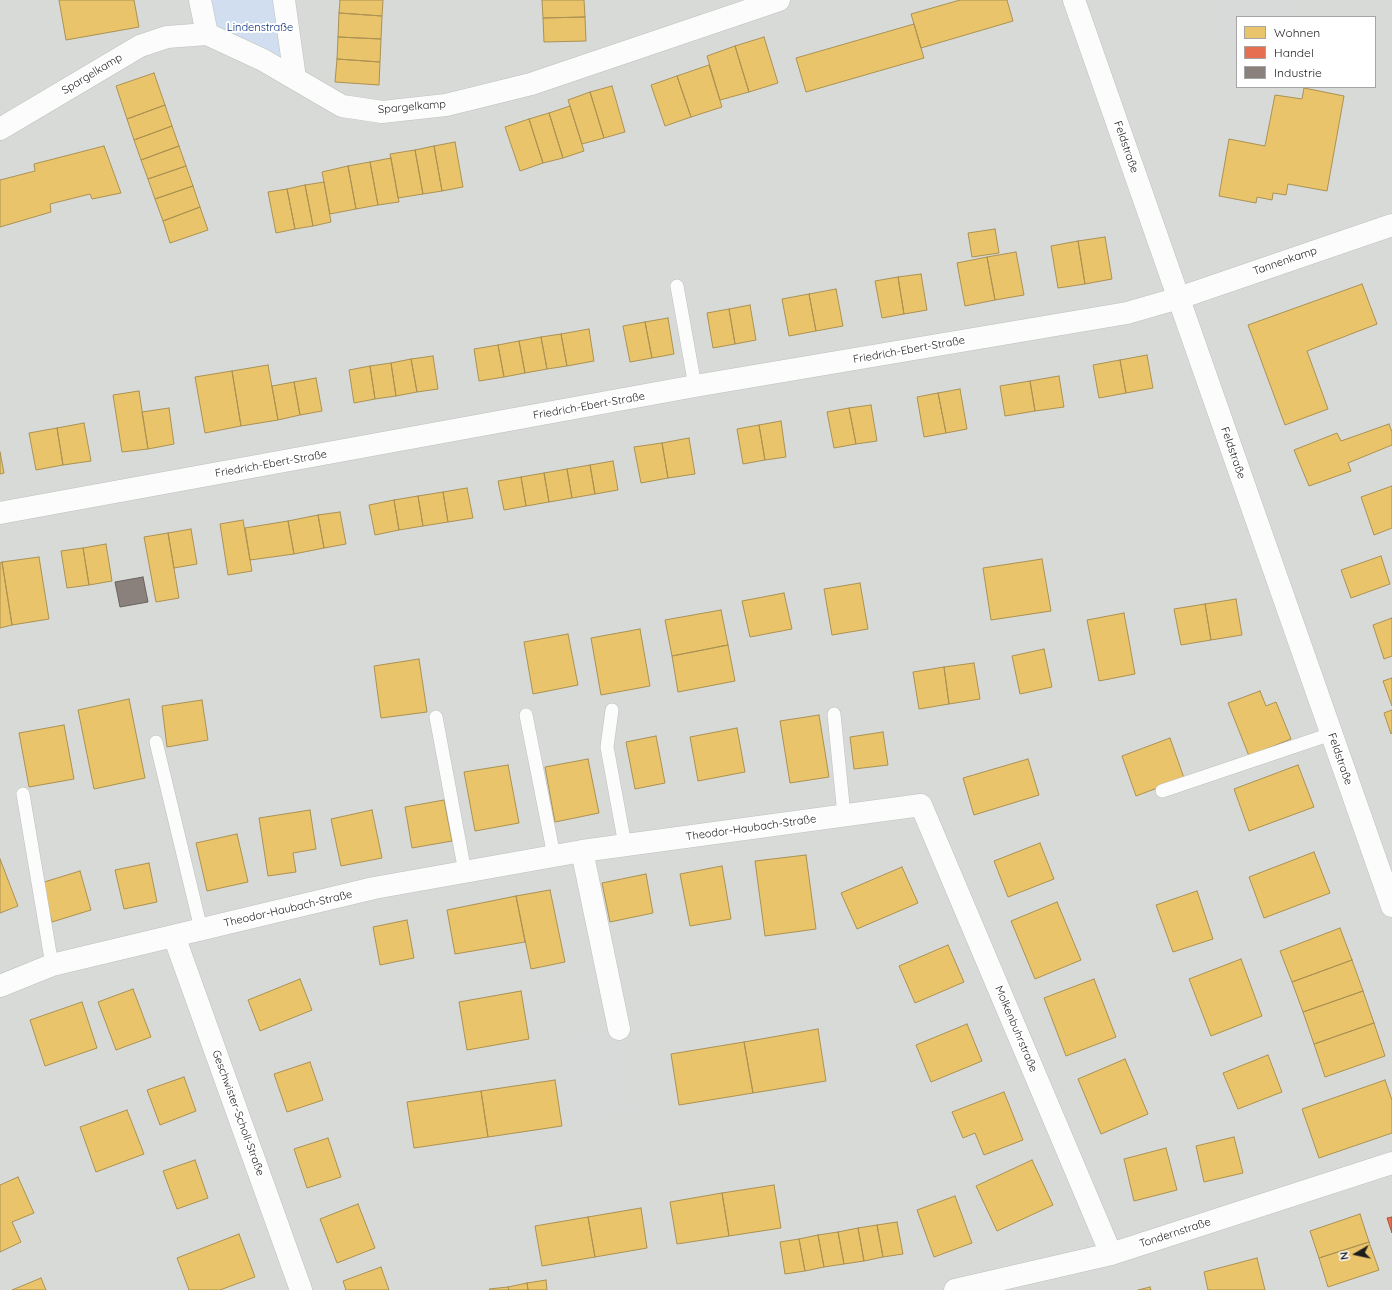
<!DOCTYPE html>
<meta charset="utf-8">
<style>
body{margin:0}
#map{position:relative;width:1392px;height:1290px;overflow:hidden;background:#e5ebe6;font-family:Quicksand,sans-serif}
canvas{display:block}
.legend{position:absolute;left:1236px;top:16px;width:140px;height:72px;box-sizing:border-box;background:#fff;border:1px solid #a5a5a5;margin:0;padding:5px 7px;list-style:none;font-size:12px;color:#1d1d1d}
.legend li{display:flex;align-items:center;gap:8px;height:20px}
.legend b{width:20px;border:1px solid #a5a5a5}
.north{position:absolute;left:1336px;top:1234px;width:40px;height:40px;-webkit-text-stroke:3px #fff;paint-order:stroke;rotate:261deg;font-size:11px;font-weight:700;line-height:16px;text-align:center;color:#1d1d1d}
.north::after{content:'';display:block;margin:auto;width:14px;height:18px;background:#1d1d1d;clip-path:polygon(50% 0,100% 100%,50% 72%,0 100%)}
</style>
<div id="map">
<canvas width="1392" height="1290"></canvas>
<ul class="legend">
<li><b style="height:11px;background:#e9c46a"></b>Wohnen</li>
<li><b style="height:11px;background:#e76f51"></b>Handel</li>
<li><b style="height:11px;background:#8a817c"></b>Industrie</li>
</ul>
<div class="north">N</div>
</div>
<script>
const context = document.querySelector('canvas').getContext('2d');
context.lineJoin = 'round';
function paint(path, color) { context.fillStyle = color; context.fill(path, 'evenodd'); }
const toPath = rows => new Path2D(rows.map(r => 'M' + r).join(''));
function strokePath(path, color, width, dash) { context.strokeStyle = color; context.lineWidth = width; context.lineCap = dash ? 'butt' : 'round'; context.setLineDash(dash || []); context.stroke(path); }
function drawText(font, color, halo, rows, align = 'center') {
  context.font = font + ' Quicksand,sans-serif'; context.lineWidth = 4; context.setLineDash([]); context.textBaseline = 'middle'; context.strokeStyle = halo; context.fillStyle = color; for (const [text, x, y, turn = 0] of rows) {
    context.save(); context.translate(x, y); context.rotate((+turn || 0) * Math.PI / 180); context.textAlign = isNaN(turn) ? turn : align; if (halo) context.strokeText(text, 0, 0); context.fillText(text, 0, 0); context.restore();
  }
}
const residential = toPath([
 [0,0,1392,0,1392,1290,0,1290],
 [1237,17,1375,17,1375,87,1237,87]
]);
const park = toPath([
 [200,0,285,0,297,77,207,34]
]);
const parking = toPath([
 [1208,0,1291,0,1297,17,1237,17,1237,85],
 [619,1029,634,1113,567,1123,552,1039]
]);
const homes = toPath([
 [59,0,134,0,139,27,66,40,59,0],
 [340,0,383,0,382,16,339,13,340,0],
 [542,0,584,0,585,17,543,18,542,0],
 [960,0,1007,0,1013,21,921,48,911,14,960,0],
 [339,13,382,16,381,39,338,37,339,13],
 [585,17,586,41,544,42,543,18,585,17],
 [914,24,924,58,806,92,796,58,914,24],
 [338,37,381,39,380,62,337,59,338,37],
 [764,37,778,83,749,92,735,46,764,37],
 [735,46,749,92,720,100,707,56,735,46],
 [337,59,380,62,379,85,335,82,337,59],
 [709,65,722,107,691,117,677,76,709,65],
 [154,73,165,105,127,119,116,86,154,73],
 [677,76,691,117,665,126,651,85,677,76],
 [612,86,625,132,604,138,590,92,612,86],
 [1304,88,1344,96,1327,191,1288,184,1286,195,1273,193,1272,200,1257,197,1256,203,1219,196,1229,139,1265,146,1275,95,1302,99,1304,88],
 [590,92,604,138,582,144,568,100,590,92],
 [165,105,172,126,134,140,127,119,165,105],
 [570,106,584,151,563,158,549,113,570,106],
 [549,113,563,158,543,163,529,119,549,113],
 [529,119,543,163,520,171,505,127,529,119],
 [172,126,179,146,141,160,134,140,172,126],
 [455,142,463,187,442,191,434,146,455,142],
 [104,146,121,193,92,199,90,194,50,204,51,212,0,227,0,180,35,171,34,164,104,146],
 [179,146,186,166,148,179,141,160,179,146],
 [434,146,442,191,423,194,415,150,434,146],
 [415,150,423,194,398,198,390,154,415,150],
 [391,158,399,202,378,205,370,162,391,158],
 [370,162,378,205,356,209,348,166,370,162],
 [186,166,193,186,155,199,148,179,186,166],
 [348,166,356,209,330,214,322,172,348,166],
 [324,182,331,222,313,226,305,185,324,182],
 [305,185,313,226,295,229,287,189,305,185],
 [193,186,200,207,163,221,155,199,193,186],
 [287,189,295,229,276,233,268,192,287,189],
 [200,207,208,230,170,243,163,221,200,207],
 [995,229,999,253,972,257,968,233,995,229],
 [1105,237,1112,279,1085,284,1078,241,1105,237],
 [1078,241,1085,284,1058,288,1051,246,1078,241],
 [1016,252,1024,295,995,300,987,257,1016,252],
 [987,257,995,300,965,306,957,263,987,257],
 [921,274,927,310,904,314,898,277,921,274],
 [898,277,904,314,882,318,875,281,898,277],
 [1362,284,1377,324,1307,351,1328,409,1285,425,1248,325,1362,284],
 [836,289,843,326,816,331,809,294,836,289],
 [809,294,816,331,789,336,782,299,809,294],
 [750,305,756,340,735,344,729,309,750,305],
 [729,309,735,344,713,348,707,313,729,309],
 [668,318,674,354,652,358,645,322,668,318],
 [645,322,652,358,630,362,623,326,645,322],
 [589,329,594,361,567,366,561,334,589,329],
 [561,334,567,366,547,369,541,337,561,334],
 [541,337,547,369,525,373,519,341,541,337],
 [519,341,525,373,504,377,498,345,519,341],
 [498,345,504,377,479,381,474,349,498,345],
 [1147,355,1153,388,1126,393,1120,360,1147,355],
 [433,356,438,389,417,392,411,359,433,356],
 [411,359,417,392,396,396,391,363,411,359],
 [1120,360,1126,393,1099,398,1093,365,1120,360],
 [391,363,396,396,375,399,370,366,391,363],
 [268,365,278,420,241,426,232,371,268,365],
 [370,366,375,399,354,403,349,370,370,366],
 [232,371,241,426,205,433,195,377,232,371],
 [1059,376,1064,407,1035,411,1030,381,1059,376],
 [316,378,322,411,300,415,294,382,316,378],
 [1030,381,1035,411,1005,416,1000,386,1030,381],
 [294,382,300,415,278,420,272,386,294,382],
 [960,389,967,429,946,433,938,393,960,389],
 [139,391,148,449,122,452,113,395,139,391],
 [938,393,946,433,924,437,917,397,938,393],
 [871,405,877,441,856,444,849,408,871,405],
 [169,408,174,444,148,449,142,412,169,408],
 [849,408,856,444,834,448,827,412,849,408],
 [781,421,786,457,765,460,759,425,781,421],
 [84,423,91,461,63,465,57,428,84,423],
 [1389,424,1392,432,1392,445,1348,463,1351,471,1309,486,1294,450,1337,433,1341,441,1389,424],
 [759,425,765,460,743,464,737,429,759,425],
 [57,428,63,465,36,470,29,433,57,428],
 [689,438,695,474,668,478,662,443,689,438],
 [662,443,668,478,641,483,634,447,662,443],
 [0,452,4,473,0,474,0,452],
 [613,461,618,490,595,494,590,465,613,461],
 [590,465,595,494,572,498,567,469,590,465],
 [567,469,572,498,549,502,544,473,567,469],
 [544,473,549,502,526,506,521,477,544,473],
 [521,477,526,506,504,510,498,481,521,477],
 [1392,486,1392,528,1374,535,1361,497,1392,486],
 [467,488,473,518,448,522,443,492,467,488],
 [443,492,448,522,423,526,418,496,443,492],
 [418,496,423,526,399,530,394,500,418,496],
 [394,500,399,530,375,535,369,505,394,500],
 [340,512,346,544,324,548,318,515,340,512],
 [318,515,324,548,294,554,288,521,318,515],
 [243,520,252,571,228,575,220,524,243,520],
 [288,521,294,554,250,560,245,528,288,521],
 [191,529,197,564,174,568,168,533,191,529],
 [168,533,179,598,156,602,144,537,168,533],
 [106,544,112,581,89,585,83,548,106,544],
 [83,548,89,585,67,588,61,551,83,548],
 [1381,556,1390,584,1351,598,1341,570,1381,556],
 [39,557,49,619,12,625,2,562,39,557],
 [1042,559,1051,611,991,620,983,568,1042,559],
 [2,562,12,625,0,628,0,563,2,562],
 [860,583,868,629,832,635,824,589,860,583],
 [784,593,792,629,750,637,742,601,784,593],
 [1236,599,1242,635,1211,640,1205,604,1236,599],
 [1205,604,1211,640,1181,645,1174,609,1205,604],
 [721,610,728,645,672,656,665,620,721,610],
 [1124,613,1135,674,1099,681,1087,620,1124,613],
 [1392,618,1392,656,1384,659,1373,625,1392,618],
 [640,629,650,686,601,695,591,638,640,629],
 [568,634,578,685,533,694,524,642,568,634],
 [728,645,735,681,678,692,672,656,728,645],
 [1044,649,1052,687,1020,694,1012,656,1044,649],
 [419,659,427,712,381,718,374,666,419,659],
 [974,663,980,699,949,704,944,667,974,663],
 [944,667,949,704,919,709,913,672,944,667],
 [1392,678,1392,706,1383,681,1392,678],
 [1260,691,1266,706,1276,702,1291,739,1249,756,1228,703,1260,691],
 [129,699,145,778,94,789,78,710,129,699],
 [202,700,208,740,167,747,162,706,202,700],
 [1392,710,1392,733,1391,734,1384,713,1392,710],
 [819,715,829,777,790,783,780,721,819,715],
 [64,725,74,779,29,787,19,733,64,725],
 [737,728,745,772,698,781,690,737,737,728],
 [883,732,888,765,854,769,850,737,883,732],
 [656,736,665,783,635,789,626,742,656,736],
 [1170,738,1184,778,1136,796,1122,756,1170,738],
 [588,759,599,813,555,822,545,767,588,759],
 [1028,759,1039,795,974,815,963,778,1028,759],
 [508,765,519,823,475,831,464,772,508,765],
 [1298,765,1314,807,1249,831,1234,789,1298,765],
 [444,800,452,841,412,848,405,807,444,800],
 [310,810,316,849,293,853,296,872,268,876,259,818,310,810],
 [372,810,382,858,341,866,331,819,372,810],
 [237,834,248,882,207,891,196,843,237,834],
 [1040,843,1054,879,1008,897,994,861,1040,843],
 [1314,852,1330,893,1264,918,1249,877,1314,852],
 [806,855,816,929,765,936,755,861,806,855],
 [0,859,18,906,0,913,0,859],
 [149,863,157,902,124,909,115,870,149,863],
 [722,866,731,919,690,926,680,874,722,866],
 [902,867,918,903,857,929,841,893,902,867],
 [80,871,91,910,52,922,41,883,80,871],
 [646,874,653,913,610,922,602,883,646,874],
 [550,890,565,962,531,969,516,896,550,890],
 [1197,891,1213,939,1173,952,1156,905,1197,891],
 [516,896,525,942,455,954,447,910,516,896],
 [1057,902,1081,960,1035,979,1011,921,1057,902],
 [407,920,414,958,380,965,373,927,407,920],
 [1340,928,1352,960,1292,982,1280,951,1340,928],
 [948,945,964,982,915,1003,899,966,948,945],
 [1241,959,1262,1016,1211,1036,1189,979,1241,959],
 [1352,960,1363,991,1303,1012,1292,982,1352,960],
 [300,979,312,1010,260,1031,248,1000,300,979],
 [1094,979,1116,1037,1066,1056,1044,998,1094,979],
 [133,989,151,1037,116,1050,98,1002,133,989],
 [521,991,529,1039,467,1050,459,1002,521,991],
 [1363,991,1374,1023,1314,1044,1303,1012,1363,991],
 [82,1002,97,1048,45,1066,30,1020,82,1002],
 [1374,1023,1385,1056,1325,1077,1314,1044,1374,1023],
 [967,1024,982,1061,931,1082,916,1045,967,1024],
 [818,1029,826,1081,753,1093,744,1042,818,1029],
 [744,1042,753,1093,679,1105,671,1054,744,1042],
 [1268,1055,1282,1092,1238,1109,1223,1073,1268,1055],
 [1125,1059,1148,1114,1101,1134,1078,1079,1125,1059],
 [310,1062,323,1100,287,1112,274,1074,310,1062],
 [184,1077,196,1111,160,1125,147,1090,184,1077],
 [555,1080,562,1126,488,1137,481,1091,555,1080],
 [1385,1080,1392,1100,1392,1133,1319,1158,1302,1109,1385,1080],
 [481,1091,488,1137,414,1148,407,1102,481,1091],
 [1004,1092,1023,1140,984,1155,975,1133,963,1138,952,1112,1004,1092],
 [127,1110,144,1154,96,1172,80,1127,127,1110],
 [1234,1137,1243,1173,1204,1182,1196,1146,1234,1137],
 [328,1138,341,1177,307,1188,294,1149,328,1138],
 [1166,1148,1177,1190,1134,1201,1124,1159,1166,1148],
 [195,1160,208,1198,177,1209,163,1171,195,1160],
 [1032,1160,1053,1205,997,1231,976,1186,1032,1160],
 [18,1177,34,1213,12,1222,21,1242,0,1252,0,1185,18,1177],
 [774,1185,781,1228,729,1236,722,1193,774,1185],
 [722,1193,729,1236,677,1244,670,1202,722,1193],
 [955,1196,972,1243,934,1257,917,1210,955,1196],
 [358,1204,375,1248,337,1263,320,1219,358,1204],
 [641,1208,647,1248,595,1257,588,1217,641,1208],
 [1360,1214,1369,1242,1319,1258,1310,1231,1360,1214],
 [588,1217,595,1257,542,1266,535,1226,588,1217],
 [897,1222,903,1254,883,1257,877,1225,897,1222],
 [877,1225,883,1257,864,1261,858,1228,877,1225],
 [858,1228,864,1261,844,1264,838,1232,858,1228],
 [838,1232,844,1264,824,1267,818,1235,838,1232],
 [239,1234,255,1277,220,1290,189,1290,177,1258,239,1234],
 [818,1235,824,1267,805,1271,799,1239,818,1235],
 [799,1239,805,1271,785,1274,780,1242,799,1239],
 [1369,1242,1379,1270,1328,1287,1319,1258,1369,1242],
 [1257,1258,1265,1290,1208,1290,1204,1272,1257,1258],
 [381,1267,389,1290,346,1290,343,1281,381,1267],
 [41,1278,46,1290,12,1290,41,1278],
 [546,1280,547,1290,528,1290,527,1283,546,1280],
 [527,1283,528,1290,509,1290,508,1287,527,1283],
 [508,1287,509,1290,490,1290,489,1289,508,1287],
 [1150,1287,1151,1290,1138,1290,1150,1287]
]);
const shops = toPath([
 [1392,1217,1392,1233,1387,1218,1392,1217]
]);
const industry = toPath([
 [143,577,148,602,120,607,115,582,143,577]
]);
const service = toPath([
 [677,286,695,386],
 [612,710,607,747,625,845],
 [834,714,844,815],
 [526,715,554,856],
 [436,717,465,872],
 [156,742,201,929],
 [1162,791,1331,734],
 [23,794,52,965]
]);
const minor = toPath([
 [200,0,207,34],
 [284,0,295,78],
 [0,129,140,46,167,37,207,34,263,60,342,106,382,112,446,105,531,84,779,0],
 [0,513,695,386,1127,313,1179,298,1392,225],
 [582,851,619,1029],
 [174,936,301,1290],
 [0,986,52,965,374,888,582,851,921,805,1111,1254],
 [955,1290,1111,1254,1392,1163]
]);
const tertiary = toPath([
 [1074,0,1392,906]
]);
const parkNames = [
 ["Lindenstraße",260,28]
];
const streetNames = [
 ["Spargelkamp",92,74,-31],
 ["Spargelkamp",412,107,-5],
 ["Feldstraße",1126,147,71],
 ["Tannenkamp",1285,261,-19],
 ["Friedrich-Ebert-Straße",909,350,-10],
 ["Friedrich-Ebert-Straße",589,406,-10],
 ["Feldstraße",1233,453,71],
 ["Friedrich-Ebert-Straße",271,464,-10],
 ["Feldstraße",1340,759,71],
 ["Theodor-Haubach-Straße",751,828,-8],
 ["Theodor-Haubach-Straße",288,909,-13],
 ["Molkenbuhrstraße",1016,1029,67],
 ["Geschwister-Scholl-Straße",238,1113,70],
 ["Tondernstraße",1175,1233,-18]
];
paint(residential, '#d7dad7');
paint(park, '#d0def0');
paint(parking, '#d7dad8');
paint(homes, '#e9c46a');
strokePath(homes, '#ac9253', 1);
paint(shops, '#e76f51');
strokePath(shops, '#aa5641', 1);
paint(industry, '#8a817c');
strokePath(industry, '#696360', 1);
strokePath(service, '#bec1be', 14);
strokePath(minor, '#bec1be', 23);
strokePath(tertiary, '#bec1be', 23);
strokePath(service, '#fbfcfb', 13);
strokePath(minor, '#fbfcfb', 22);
strokePath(tertiary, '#fbfcfb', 22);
drawText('11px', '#0c317a', '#fff', parkNames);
drawText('11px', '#1d1d1d', '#fff', streetNames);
</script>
